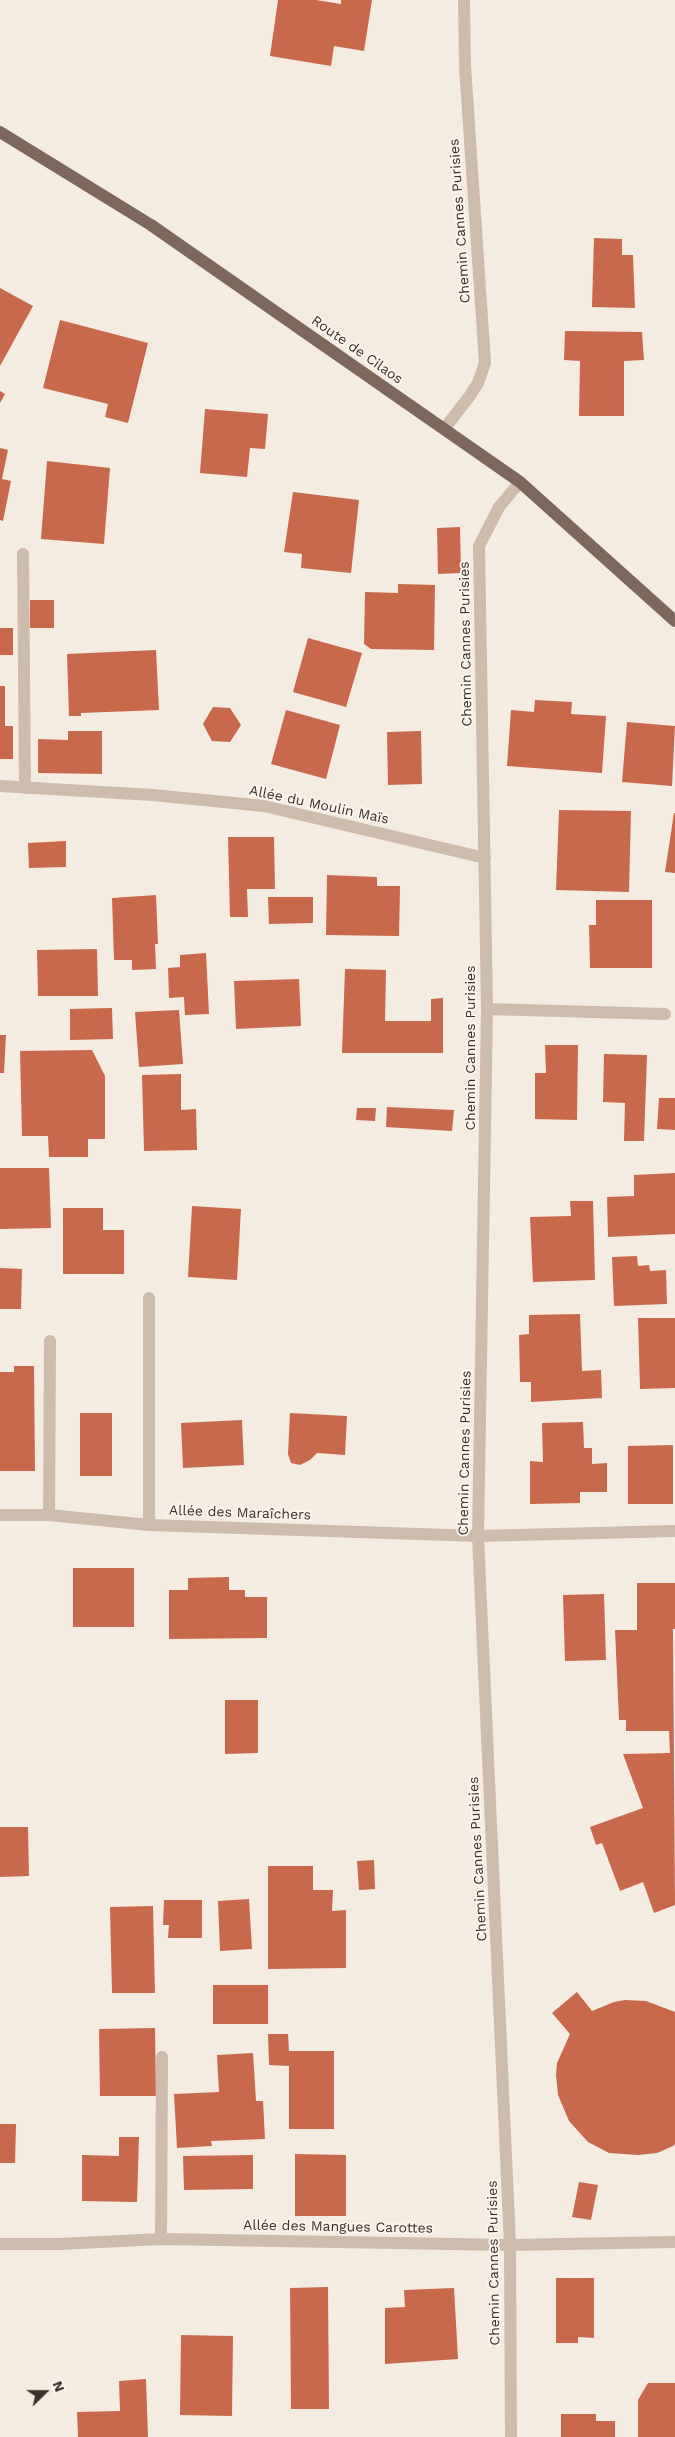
<!DOCTYPE html>
<meta charset="utf-8">
<style>
body{margin:0}
#map{position:relative;width:675px;height:2437px;overflow:hidden;background:#f4ebe1;font-family:"Work Sans",sans-serif}
canvas{display:block}
.north{position:absolute;left:20px;top:2367px;width:50px;height:50px;-webkit-text-stroke:4px #fbf5ee;paint-order:stroke;rotate:68deg;font-size:14px;font-weight:700;line-height:20px;text-align:center;color:#3b302b}
.north::after{content:'';display:block;margin:auto;width:18px;height:22px;background:#3b302b;clip-path:polygon(50% 0,100% 100%,50% 72%,0 100%)}
</style>
<div id="map">
<canvas width="675" height="2437"></canvas>
<div class="north">N</div>
</div>
<script>
const context = document.querySelector('canvas').getContext('2d');
context.lineJoin = 'round';
function paint(path, color) { context.fillStyle = color; context.fill(path, 'evenodd'); }
const toPath = rows => new Path2D(rows.map(r => 'M' + r).join(''));
function strokePath(path, color, width, dash) { context.strokeStyle = color; context.lineWidth = width; context.lineCap = dash ? 'butt' : 'round'; context.setLineDash(dash || []); context.stroke(path); }
function drawText(font, color, halo, rows, align = 'center') {
  context.font = font + ' "Work Sans",sans-serif'; context.lineWidth = 4; context.setLineDash([]); context.textBaseline = 'middle'; context.strokeStyle = halo; context.fillStyle = color; for (const [text, x, y, turn = 0] of rows) {
    context.save(); context.translate(x, y); context.rotate((+turn || 0) * Math.PI / 180); context.textAlign = isNaN(turn) ? turn : align; if (halo) context.strokeText(text, 0, 0); context.fillText(text, 0, 0); context.restore();
  }
}
const building = toPath([
 [278,0,316,0,341,4,341,0,372,0,364,51,334,46,331,66,270,56],
 [594,238,622,239,622,255,633,255,635,308,592,307],
 [0,288,33,306,0,366],
 [60,320,148,343,128,423,105,417,108,404,43,388],
 [565,331,642,332,644,360,624,361,624,416,579,416,580,361,564,360],
 [0,391,5,394,0,403],
 [205,409,268,414,265,449,250,448,247,477,200,473],
 [0,448,8,450,2,479,11,481,3,521,0,520],
 [47,461,110,468,104,544,41,539],
 [293,492,359,500,351,573,301,568,302,554,284,552],
 [460,527,461,573,438,574,437,528],
 [398,584,435,585,434,650,371,649,364,644,365,592,398,593],
 [30,600,54,600,54,628,30,628],
 [0,628,13,628,13,655,0,655],
 [308,638,362,653,346,707,293,692],
 [156,650,159,710,81,713,81,716,69,716,67,654],
 [0,686,5,686,5,726,13,726,13,759,0,759],
 [535,700,572,702,571,714,606,716,602,773,507,766,511,710,534,712],
 [213,707,230,708,241,725,230,742,212,741,203,724],
 [286,710,340,725,326,779,271,764],
 [627,722,675,726,672,786,622,782],
 [68,731,102,731,102,774,38,773,38,739,68,740],
 [421,731,422,784,388,785,387,732],
 [559,810,631,811,629,892,556,890],
 [674,813,675,813,675,873,665,872],
 [228,837,274,837,275,889,247,889,248,917,230,917],
 [66,841,66,867,29,868,28,843],
 [327,875,377,877,377,886,400,886,399,936,326,935],
 [156,895,158,944,155,944,156,969,132,970,132,960,114,960,112,898],
 [268,897,313,897,313,923,269,924],
 [596,900,652,900,652,968,590,968,589,925,596,925],
 [97,949,98,996,38,996,37,950],
 [206,953,209,1014,185,1015,184,997,169,998,168,968,180,967,180,955],
 [345,969,386,970,385,1021,431,1021,431,999,443,998,443,1053,342,1053],
 [299,979,301,1026,236,1029,234,981],
 [112,1008,113,1039,70,1040,70,1009],
 [179,1010,183,1064,139,1067,135,1012],
 [0,1035,6,1035,4,1073,0,1073],
 [545,1045,578,1045,577,1120,535,1119,535,1073,546,1073],
 [92,1050,105,1076,105,1139,88,1139,88,1157,49,1157,48,1136,22,1136,20,1051],
 [604,1054,647,1055,644,1141,624,1141,625,1103,603,1102],
 [181,1074,181,1110,196,1109,197,1150,144,1151,142,1075],
 [659,1098,675,1098,675,1130,657,1129],
 [387,1107,454,1110,452,1131,386,1127],
 [357,1108,376,1108,375,1121,356,1120],
 [0,1168,49,1168,51,1228,0,1229],
 [675,1173,675,1234,608,1237,607,1197,634,1196,634,1175],
 [570,1201,593,1201,595,1280,533,1282,530,1217,571,1216],
 [192,1206,241,1209,237,1280,188,1277],
 [63,1208,103,1208,103,1230,124,1230,124,1274,63,1274],
 [637,1256,638,1266,649,1265,650,1271,666,1270,667,1304,614,1306,612,1257],
 [0,1268,22,1269,21,1309,0,1309],
 [580,1314,582,1371,601,1370,602,1398,531,1402,531,1382,520,1382,519,1335,529,1334,529,1315],
 [638,1318,675,1318,675,1388,640,1389],
 [14,1366,34,1366,35,1471,0,1471,0,1372,14,1372],
 [80,1413,112,1413,112,1476,80,1476],
 [290,1413,347,1416,345,1455,317,1453,310,1460,300,1465,291,1463,288,1454],
 [242,1420,244,1465,183,1468,181,1423],
 [583,1422,584,1448,592,1448,592,1464,607,1463,607,1492,580,1492,580,1503,530,1504,530,1461,543,1462,542,1423],
 [673,1445,673,1504,628,1504,628,1446],
 [73,1568,134,1568,134,1627,73,1627],
 [229,1577,229,1590,245,1590,245,1597,267,1597,267,1638,169,1639,169,1590,188,1590,188,1578],
 [637,1583,675,1583,675,1629,673,1629,675,1905,654,1913,643,1882,620,1891,602,1843,596,1845,590,1827,643,1808,623,1754,670,1753,669,1731,626,1731,626,1720,619,1720,615,1630,637,1630],
 [604,1594,606,1660,565,1661,563,1595],
 [225,1700,258,1700,258,1753,225,1754],
 [0,1827,28,1827,29,1876,0,1877],
 [374,1860,375,1889,359,1890,357,1861],
 [268,1866,313,1866,313,1890,333,1890,332,1911,346,1910,346,1968,268,1969],
 [249,1899,252,1949,220,1951,218,1901],
 [164,1900,202,1900,202,1938,168,1938,169,1925,163,1925],
 [153,1906,155,1993,112,1993,110,1907],
 [213,1985,268,1985,268,2024,213,2024],
 [577,1992,592,2011,614,2002,625,2000,646,2001,675,2012,675,2144,673,2146,657,2153,638,2155,609,2153,588,2142,569,2121,558,2095,556,2075,557,2063,570,2034,552,2013],
 [155,2028,156,2096,100,2096,99,2029],
 [268,2034,288,2034,289,2051,334,2051,334,2129,289,2129,289,2066,269,2065],
 [253,2053,256,2101,263,2101,265,2139,211,2141,212,2146,177,2148,174,2094,219,2092,217,2055],
 [0,2124,16,2124,15,2163,0,2163],
 [119,2137,139,2137,137,2202,82,2201,82,2155,119,2156],
 [295,2154,346,2155,346,2216,295,2216],
 [253,2155,253,2189,184,2190,183,2156],
 [579,2182,598,2185,591,2220,572,2217],
 [556,2278,594,2278,594,2338,578,2337,578,2343,556,2343],
 [328,2287,329,2409,291,2409,290,2288],
 [454,2288,458,2359,385,2364,385,2308,405,2307,404,2290],
 [181,2335,233,2336,232,2416,180,2415],
 [146,2379,148,2437,78,2437,77,2412,120,2411,119,2381],
 [648,2383,675,2383,675,2437,638,2437,638,2400],
 [561,2414,596,2414,596,2421,615,2421,615,2437,561,2437]
]);
const minor = toPath([
 [444,429,469,397,478,383,485,363,465,66,464,0],
 [23,554,25,788],
 [0,786,153,795,264,806,485,858],
 [487,1009,665,1014],
 [0,1515,49,1515,149,1525,478,1536,675,1531],
 [49,1515,50,1341],
 [149,1525,149,1298],
 [161,2239,162,2057],
 [0,2244,60,2244,161,2239,510,2245,675,2242],
 [511,2437,510,2245,478,1536,487,1009,479,546,499,507,520,482]
]);
const major = toPath([
 [0,132,151,225,520,482,675,621]
]);
const streetNames = [
 ["Chemin Cannes Purisies",460,221,-94],
 ["Route de Cilaos",357,350,35],
 ["Chemin Cannes Purisies",466,644,-91],
 ["Allée du Moulin Maïs",319,805,12],
 ["Chemin Cannes Purisies",471,1048,-90],
 ["Chemin Cannes Purisies",465,1453,-89],
 ["Allée des Maraîchers",240,1513,2],
 ["Chemin Cannes Purisies",478,1859,-93],
 ["Allée des Mangues Carottes",338,2227,1],
 ["Chemin Cannes Purisies",494,2263,-91]
];
paint(building, '#c8694b');
strokePath(minor, '#cdbbac', 12);
strokePath(major, '#7d675c', 12);
drawText('14px', '#3b302b', '#fbf5ee', streetNames);
</script>
